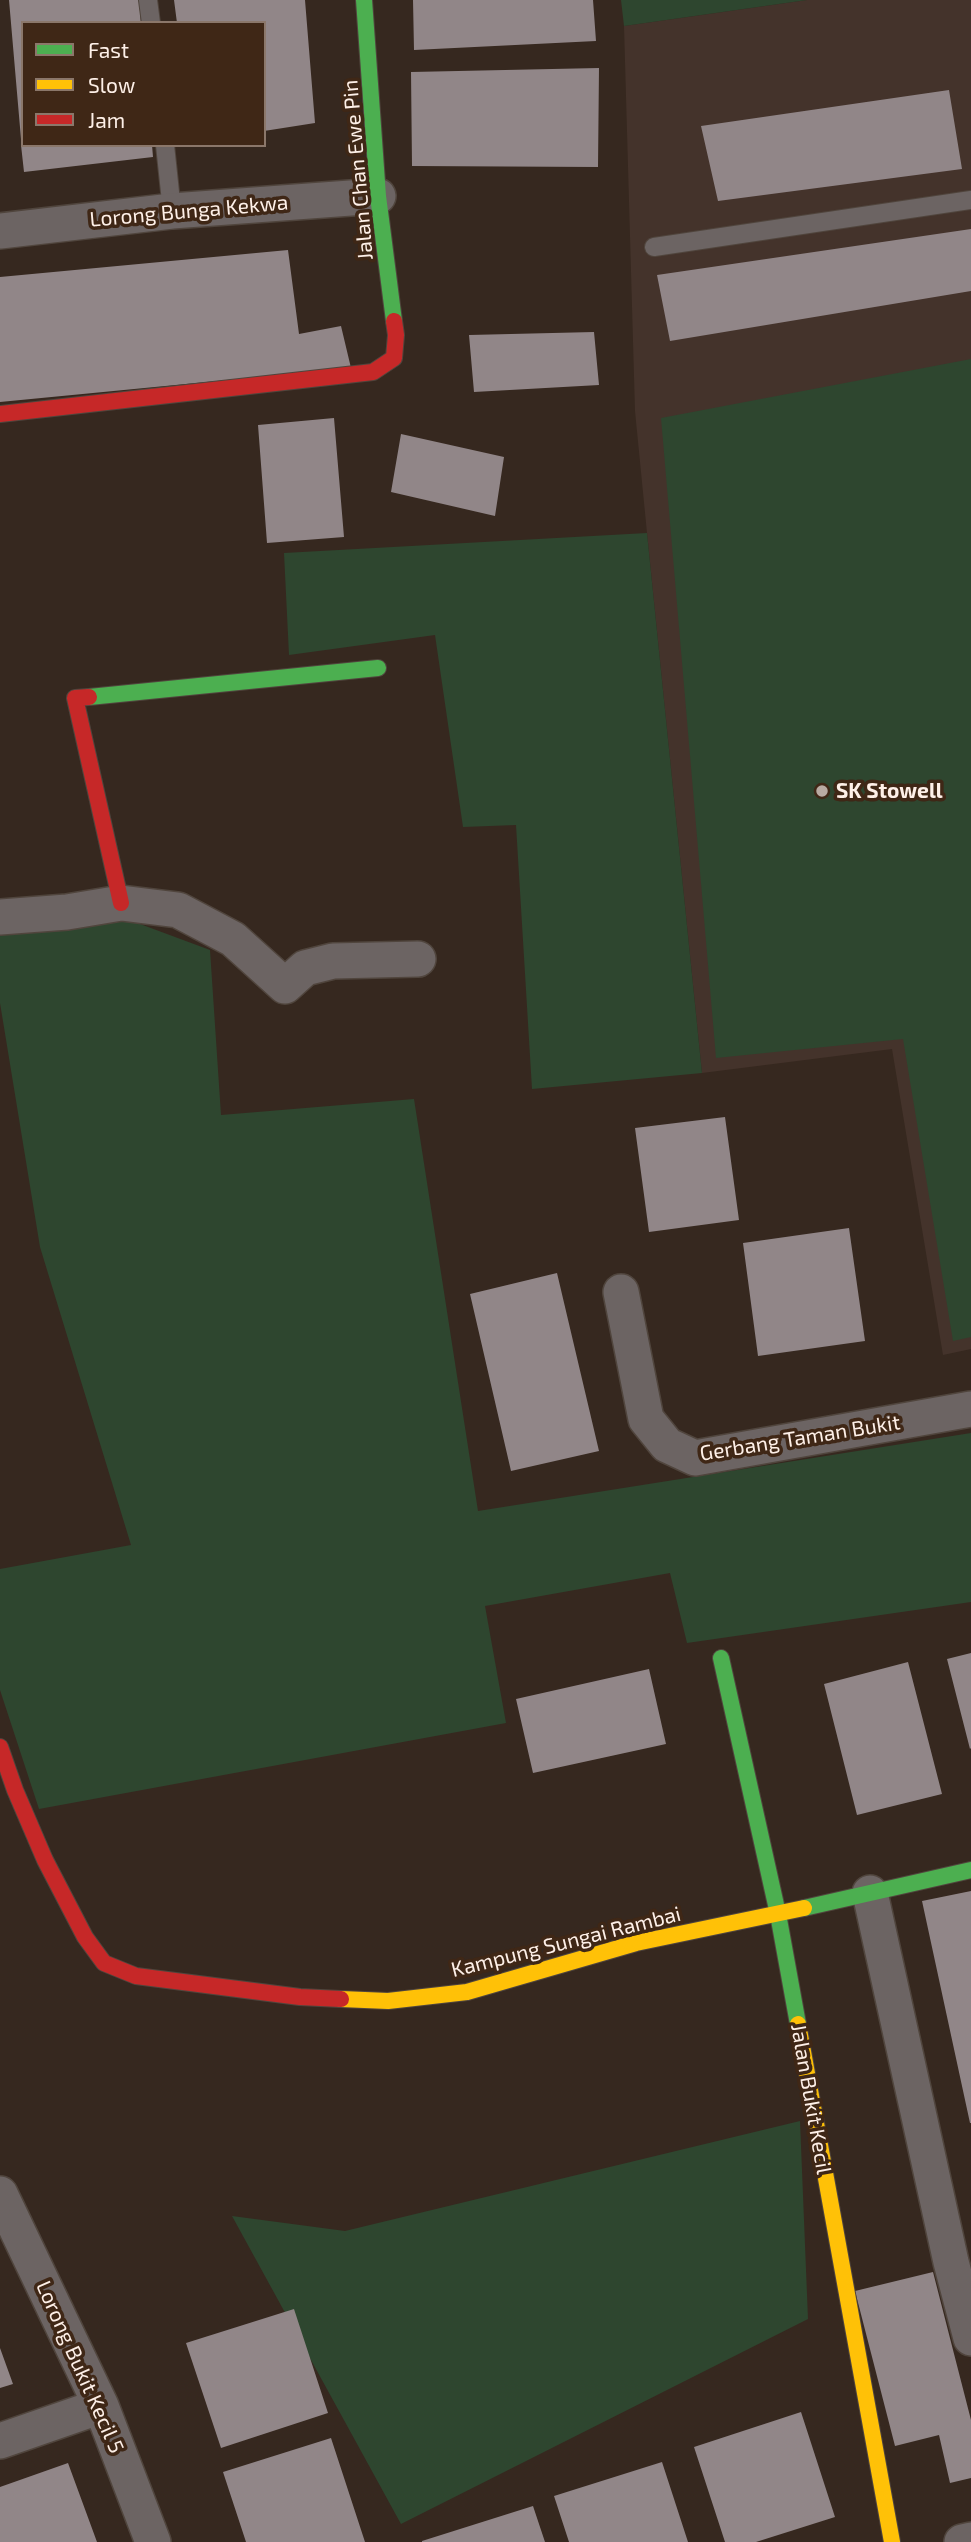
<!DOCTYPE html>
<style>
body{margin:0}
#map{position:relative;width:971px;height:2542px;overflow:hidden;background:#36281f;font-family:"Exo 2",sans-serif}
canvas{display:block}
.legend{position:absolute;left:21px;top:21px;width:245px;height:126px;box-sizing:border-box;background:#3f2716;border:2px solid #8b776a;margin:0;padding:9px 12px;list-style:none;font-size:21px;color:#fef0e8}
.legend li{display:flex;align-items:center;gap:14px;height:35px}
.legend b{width:35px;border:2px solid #8b776a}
</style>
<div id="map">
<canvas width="971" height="2542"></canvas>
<ul class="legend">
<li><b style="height:9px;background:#4caf50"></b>Fast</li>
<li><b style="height:9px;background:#ffc107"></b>Slow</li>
<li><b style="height:9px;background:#c62828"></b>Jam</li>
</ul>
</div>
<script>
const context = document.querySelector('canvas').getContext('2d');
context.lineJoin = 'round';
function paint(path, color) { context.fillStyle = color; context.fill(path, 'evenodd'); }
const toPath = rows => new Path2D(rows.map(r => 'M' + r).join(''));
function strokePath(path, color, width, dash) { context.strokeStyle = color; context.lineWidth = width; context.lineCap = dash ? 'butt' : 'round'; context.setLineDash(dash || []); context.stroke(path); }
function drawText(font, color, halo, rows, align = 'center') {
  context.font = font + ' "Exo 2",sans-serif'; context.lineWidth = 7; context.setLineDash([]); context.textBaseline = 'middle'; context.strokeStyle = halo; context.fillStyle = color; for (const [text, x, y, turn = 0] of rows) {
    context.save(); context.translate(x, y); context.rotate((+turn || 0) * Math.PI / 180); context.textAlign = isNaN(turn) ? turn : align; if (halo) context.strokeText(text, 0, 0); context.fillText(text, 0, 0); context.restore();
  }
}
const education = toPath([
 [807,0,971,0,971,1349,943,1355,892,1049,702,1073,647,533,635,411,624,26]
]);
const green = toPath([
 [621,0,807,0,624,26],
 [971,359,971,1337,953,1341,903,1039,716,1058,661,418],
 [647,533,702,1073,532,1089,516,825,463,827,435,635,289,655,284,553],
 [132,921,210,950,221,1115,414,1099,478,1511,971,1433,971,1602,687,1643,670,1573,485,1606,506,1723,39,1809,0,1690,0,1569,131,1545,40,1247,0,1003,0,932],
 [800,2121,808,2319,401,2524,232,2216,345,2231]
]);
const building = toPath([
 [9,0,139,0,141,23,23,23,23,139,21,139],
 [174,0,305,0,315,123,264,131,264,23,177,23],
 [413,0,593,0,596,41,414,50],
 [599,68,598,167,412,166,411,72],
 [949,90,962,169,718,201,701,126],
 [21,145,152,145,153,157,24,172],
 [971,229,971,291,670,341,657,275],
 [288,250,299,334,341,326,351,368,0,402,0,277],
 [594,332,599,385,474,392,469,335],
 [334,418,344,537,267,543,258,425],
 [401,434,504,457,495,516,391,492],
 [725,1117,739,1220,649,1232,635,1128],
 [849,1228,865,1341,758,1356,743,1243],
 [557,1273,599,1451,511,1471,470,1294],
 [971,1653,971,1748,970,1749,947,1659],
 [908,1662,942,1794,857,1815,824,1684],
 [649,1669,666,1744,533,1773,516,1699],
 [971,1891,971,2123,970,2123,922,1901],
 [933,2272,971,2420,971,2478,950,2483,939,2435,895,2446,855,2291],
 [294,2309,328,2413,221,2448,186,2343],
 [0,2348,13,2384,0,2388],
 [801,2412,835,2517,756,2542,725,2542,694,2447],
 [331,2438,365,2542,246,2542,223,2472],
 [662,2462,688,2542,569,2542,554,2496],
 [68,2463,97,2542,0,2542,0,2487],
 [533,2506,545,2542,422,2542,422,2541]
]);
const lane = toPath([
 [148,0,151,23],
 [165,145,172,211],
 [654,247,971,200]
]);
const street = toPath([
 [0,231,172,211,378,196],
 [0,917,67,912,121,903,178,910,233,939,285,986,305,968,333,961,418,959],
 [621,1292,646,1419,667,1445,695,1458,971,1409],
 [870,1893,951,2262,971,2338],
 [0,2194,101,2406,153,2542],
 [0,2441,101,2406],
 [962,2542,971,2540]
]);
const fast = toPath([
 [364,0,378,196,394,321],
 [89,697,378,668],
 [721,1658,778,1914,798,2024],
 [804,1908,971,1870]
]);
const slow = toPath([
 [341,1999,388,2001,467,1992,636,1943,804,1908],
 [798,2024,892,2542]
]);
const jam = toPath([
 [0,414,373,372,394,358,396,335,394,321],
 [89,697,75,698,121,903],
 [0,1747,15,1790,45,1860,85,1937,104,1963,136,1976,300,1997,341,1999]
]);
const markers = [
 [822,791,7,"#b8aaa2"]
];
const streetNames = [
 ["Jalan Chan Ewe Pin",358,170,-95],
 ["Lorong Bunga Kekwa",189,211,-5],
 ["Gerbang Taman Bukit",800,1438,-9],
 ["Kampung Sungai Rambai",566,1942,-14],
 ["Jalan Bukit Kecil",811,2099,80],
 ["Lorong Bukit Kecil 5",80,2367,66]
];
const poiNames = [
 ["SK Stowell",836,791]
];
paint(education, '#44332b');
paint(green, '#2e462f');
paint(building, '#918688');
strokePath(lane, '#50453d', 20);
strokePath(street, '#50453d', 38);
strokePath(fast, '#50453d', 18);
strokePath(slow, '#50453d', 18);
strokePath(jam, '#50453d', 18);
strokePath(lane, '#6c6463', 18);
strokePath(street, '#6c6463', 35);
strokePath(fast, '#4caf50', 16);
strokePath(slow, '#ffc107', 16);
strokePath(jam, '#c62828', 16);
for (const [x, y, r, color] of markers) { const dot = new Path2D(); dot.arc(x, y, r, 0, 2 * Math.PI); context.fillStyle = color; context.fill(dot); strokePath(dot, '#3f2716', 2.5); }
drawText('21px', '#fef0e8', '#3f2716', streetNames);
drawText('bold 21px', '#fef0e8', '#3f2716', poiNames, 'left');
</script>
